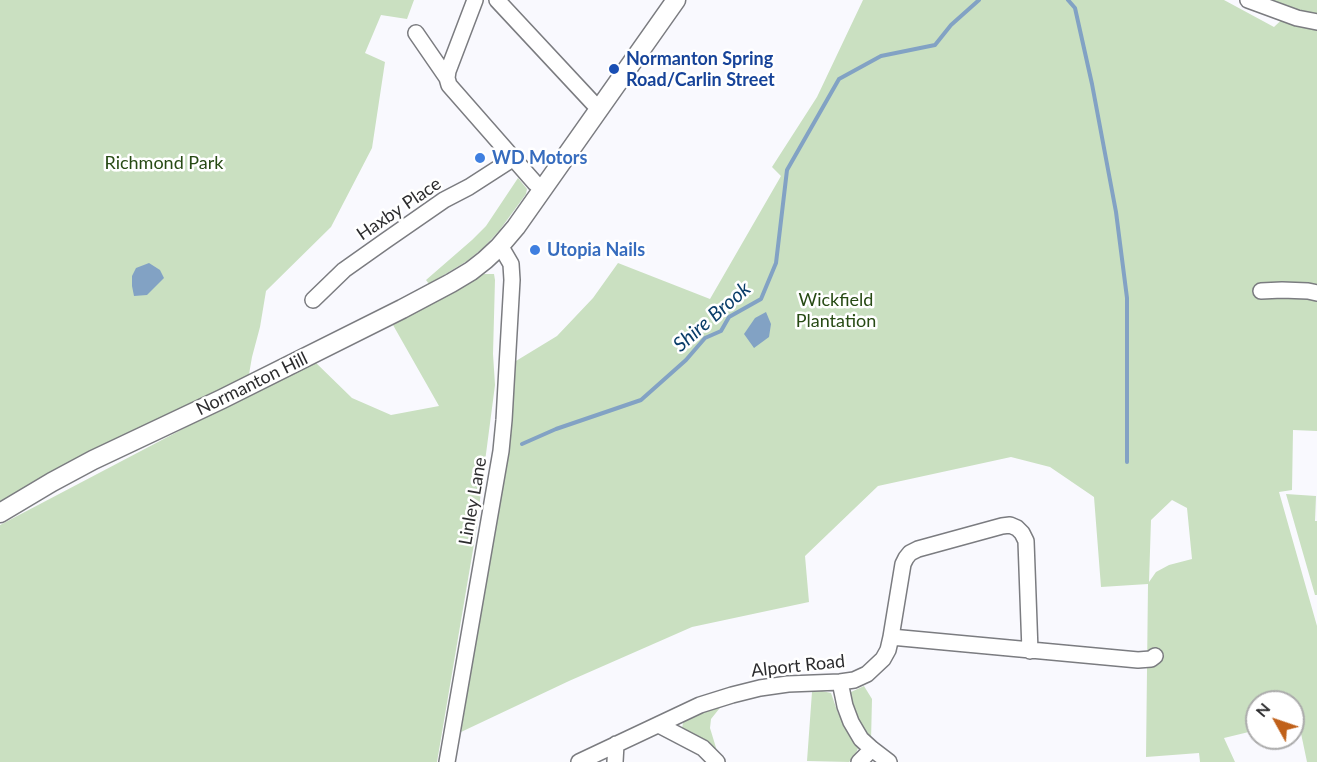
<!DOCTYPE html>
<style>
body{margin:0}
#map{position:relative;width:1317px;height:762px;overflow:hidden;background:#f9f9fe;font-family:Lato,sans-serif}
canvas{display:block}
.north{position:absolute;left:1245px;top:690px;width:60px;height:60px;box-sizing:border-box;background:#fff;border:2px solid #ababab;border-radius:50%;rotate:310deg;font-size:16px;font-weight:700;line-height:24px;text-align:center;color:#2c2c2e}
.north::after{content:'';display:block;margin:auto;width:21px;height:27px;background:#c0611a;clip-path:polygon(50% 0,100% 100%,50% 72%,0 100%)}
</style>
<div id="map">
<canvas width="1317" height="762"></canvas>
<div class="north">N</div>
</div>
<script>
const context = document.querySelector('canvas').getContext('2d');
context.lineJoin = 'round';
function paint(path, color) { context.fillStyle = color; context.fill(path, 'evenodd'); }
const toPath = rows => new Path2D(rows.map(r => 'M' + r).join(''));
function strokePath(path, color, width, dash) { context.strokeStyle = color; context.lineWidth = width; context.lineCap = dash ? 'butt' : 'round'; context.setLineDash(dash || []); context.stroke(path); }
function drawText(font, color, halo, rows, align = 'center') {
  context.font = font + ' Lato,sans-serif'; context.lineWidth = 5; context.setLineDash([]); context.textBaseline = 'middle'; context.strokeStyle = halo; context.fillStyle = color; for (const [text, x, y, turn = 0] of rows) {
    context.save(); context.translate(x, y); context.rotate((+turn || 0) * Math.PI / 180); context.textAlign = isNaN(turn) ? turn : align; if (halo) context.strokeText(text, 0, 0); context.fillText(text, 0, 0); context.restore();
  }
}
const green = toPath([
 [0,0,414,0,407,19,381,15,365,53,385,62,372,148,331,227,266,291,260,327,252,357,248,380,0,509],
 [863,0,1224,0,1274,27,1291,11,1271,0,1317,0,1317,431,1293,430,1292,490,1279,492,1317,626,1317,762,1307,762,1298,719,1293,720,1293,702,1257,702,1257,730,1224,738,1235,762,1200,762,1199,753,1146,757,1148,584,1101,587,1094,497,1050,467,1011,457,878,486,805,556,809,602,692,627,569,681,461,732,503,474,511,364,557,336,593,298,618,263,710,299,781,176,772,167,817,97],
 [1172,500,1187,508,1192,559,1169,565,1156,572,1149,582,1151,520],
 [518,178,527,189,526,194,499,231,483,248,467,261,429,284,426,280,472,240,486,226],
 [484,274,494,274,495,280,493,354,495,385,475,538,437,762,0,762,0,525,257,390,312,359,352,398,391,415,439,406,393,325],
 [1286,494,1316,496,1315,521,1317,521,1317,595,1315,595],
 [864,686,872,699,871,741,861,728,849,699,851,692],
 [822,691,831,693,838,713,858,748,855,756,849,762,807,761,812,692],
 [723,704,711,719,710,728,717,751,682,728,683,723,689,718]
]);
const water = toPath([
 [149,263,160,270,164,278,147,295,134,296,132,286,132,276,136,268],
 [766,312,771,324,769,337,754,348,744,334,755,318]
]);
const stream = toPath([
 [1068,0,1075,8,1092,84,1116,212,1127,298,1127,462],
 [522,444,556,429,641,400,686,360,705,338,721,331,729,317,761,299,776,263,787,170,839,79,881,56,935,45,951,25,979,0]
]);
const minor = toPath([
 [475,0,448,71,447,78,449,85,535,183,543,189],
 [497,0,593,103,600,107],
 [1248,0,1297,18,1317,22],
 [416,33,447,78],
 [1261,291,1282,290,1308,291,1317,293],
 [313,300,344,270,385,241,444,200,469,187,514,158],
 [891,637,903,564,906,558,910,553,918,549,1002,526,1010,525,1017,528,1022,533,1026,541,1030,651],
 [840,682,845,706,851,722,861,739,872,749,889,762],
 [659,725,703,748,717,762],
 [447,762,501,451,504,420,512,280,511,264,504,252,499,247],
 [579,762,700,705,732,695,760,688,788,684,840,682,854,680,867,674,883,659,888,650,891,637,1138,660,1151,659,1155,656],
 [615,762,616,744],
 [859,762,872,749]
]);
const major = toPath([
 [0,513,52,482,93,460,222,399,402,309,451,283,471,271,485,260,499,247,516,227,676,0]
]);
const markers = [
 [614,69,6,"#1a4fb4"],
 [480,158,6,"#3f7fe0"],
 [535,250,6,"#3f7fe0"]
];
const transitNames = [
 ["Normanton Spring",626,59],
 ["Road/Carlin Street",626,80]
];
const shopNames = [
 ["WD Motors",492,158],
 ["Utopia Nails",547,250]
];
const parkNames = [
 ["Richmond Park",164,163],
 ["Wickfield",836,300],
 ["Plantation",836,321]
];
const streetNames = [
 ["Haxby Place",399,209,-34],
 ["Normanton Hill",252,384,-26],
 ["Linley Lane",473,501,-80],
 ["Alport Road",798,666,-6]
];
const waterNames = [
 ["Shire Brook",712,317,-41]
];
paint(green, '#cae0c1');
paint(water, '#82a2c4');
strokePath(stream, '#82a2c4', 4);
strokePath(minor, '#7b7c80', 18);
strokePath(major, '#7b7c80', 21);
strokePath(minor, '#fff', 15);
strokePath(major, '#fff', 18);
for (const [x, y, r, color] of markers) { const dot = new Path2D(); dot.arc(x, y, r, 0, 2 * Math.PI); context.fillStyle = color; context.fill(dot); strokePath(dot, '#fff', 2); }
drawText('bold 18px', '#164399', '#fff', transitNames, 'left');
drawText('bold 18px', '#366cbe', '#fff', shopNames, 'left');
drawText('18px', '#274a14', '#fff', parkNames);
drawText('18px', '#2c2c2e', '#fff', streetNames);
drawText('italic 20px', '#0a3d69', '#fff', waterNames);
</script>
